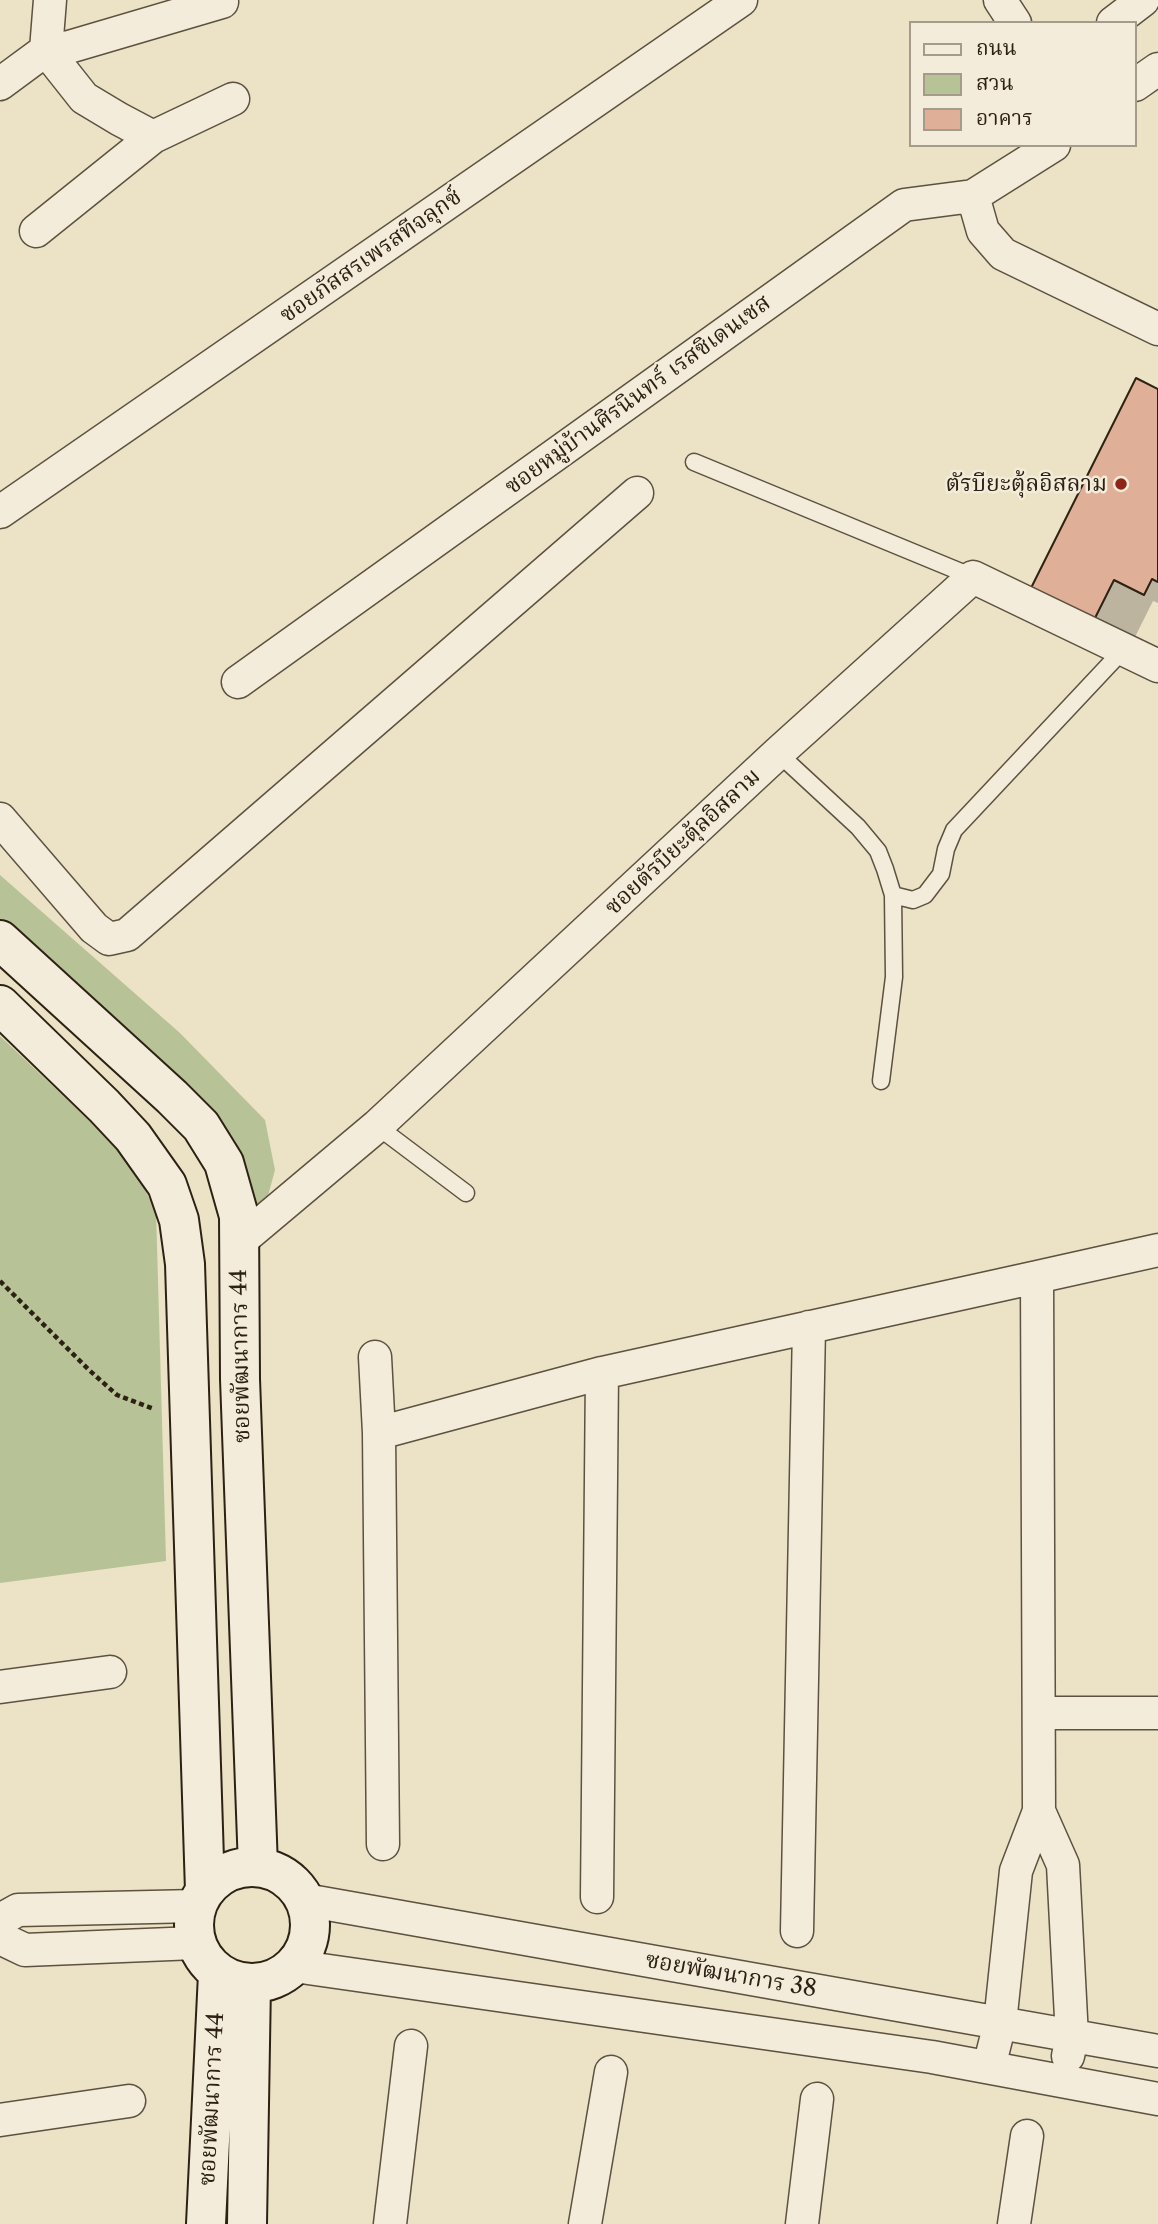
<!DOCTYPE html>
<meta charset="utf-8">
<style>
body{margin:0}
#map{position:relative;width:1158px;height:2224px;overflow:hidden;background:#ece2c6;font-family:"Libre Caslon Text","Noto Serif Thai",serif}
canvas{display:block}
.legend{position:absolute;left:909px;top:21px;width:228px;height:126px;box-sizing:border-box;background:#f3ecda;border:2px solid #a49b8b;margin:0;padding:9px 12px;list-style:none;font-size:21px;color:#2d2114}
.legend li{display:flex;align-items:center;gap:14px;height:35px}
.legend b{width:35px;border:2px solid #a49b8b}
</style>
<div id="map">
<canvas width="1158" height="2224"></canvas>
<ul class="legend">
<li><b style="height:9px;background:#f3ecda"></b>ถนน</li>
<li><b style="height:19px;background:#b7c396"></b>สวน</li>
<li><b style="height:19px;background:#e0af98"></b>อาคาร</li>
</ul>
</div>
<script>
const context = document.querySelector('canvas').getContext('2d');
context.lineJoin = 'round';
function paint(path, color) { context.fillStyle = color; context.fill(path, 'evenodd'); }
const toPath = rows => new Path2D(rows.map(r => 'M' + r).join(''));
function strokePath(path, color, width, dash) { context.strokeStyle = color; context.lineWidth = width; context.lineCap = dash ? 'butt' : 'round'; context.setLineDash(dash || []); context.stroke(path); }
function drawText(font, color, halo, rows, align = 'center') {
  context.font = font + ' "Libre Caslon Text","Noto Serif Thai",serif'; context.lineWidth = 5; context.setLineDash([]); context.textBaseline = 'middle'; context.strokeStyle = halo; context.fillStyle = color; for (const [text, x, y, turn = 0] of rows) {
    context.save(); context.translate(x, y); context.rotate((+turn || 0) * Math.PI / 180); context.textAlign = isNaN(turn) ? turn : align; if (halo) context.strokeText(text, 0, 0); context.fillText(text, 0, 0); context.restore();
  }
}
const green = toPath([
 [0,875,180,1033,265,1120,275,1170,266,1203,252,1215,240,1160,206,1102,151,1060,0,919],
 [0,1036,127,1156,156,1211,166,1561,0,1583]
]);
const shadow = toPath([
 [1158,391,1158,603,1153,601,1133,641,1072,609]
]);
const building = toPath([
 [1136,378,1158,389,1158,582,1152,579,1144,595,1114,580,1094,620,1031,588,1136,378]
]);
const path = toPath([
 [0,1281,89,1370,117,1395,154,1409]
]);
const lane = toPath([
 [694,462,973,577],
 [778,753,858,827,878,851,885,869,893,895,894,977,881,1081],
 [893,895,913,900,925,895,941,874,946,849,954,830,1123,650],
 [377,1126,466,1193]
]);
const street = toPath([
 [50,0,46,50,84,98,119,119,153,137,233,99],
 [1000,0,1015,23],
 [1113,23,1143,0],
 [0,84,46,50,69,47,222,2],
 [1135,85,1158,69],
 [973,196,983,231,1003,254,1158,329],
 [36,231,153,137],
 [0,512,741,0],
 [238,682,904,205,973,196,1054,145],
 [0,819,94,928,109,939,127,935,637,493],
 [239,1242,377,1126,778,753,973,577,1158,666],
 [1037,1277,1158,1250],
 [375,1357,379,1433],
 [0,1687,110,1672],
 [1039,1713,1158,1713],
 [1039,1811,1063,1865,1072,2037,1068,2056],
 [383,1844,379,1433,602,1373,1037,1277,1039,1811,1016,1871,1000,2023,989,2067],
 [597,1897,602,1373],
 [305,1900,1158,2051],
 [0,1920,18,1910,196,1906],
 [797,1931,809,1327],
 [0,1938,25,1950,195,1943],
 [294,1966,932,2057,1158,2099],
 [0,2120,129,2101],
 [390,2224,411,2046],
 [585,2224,611,2072],
 [802,2224,817,2099],
 [1014,2224,1027,2136]
]);
const secondary = toPath([
 [0,940,172,1097,201,1126,224,1163,239,1216,240,1379,258,1867],
 [0,1005,104,1106,133,1137,167,1185,179,1220,185,1264,205,1891],
 '194 1925a58 58 0 1 1 116 0a58 58 0 1 1-116 0Z',
 [206,2224,218,1974],
 [247,2224,251,1984]
]);
const markers = [
 [1121,484,7,"#8f2418"]
];
const streetNames = [
 ["ซอยภัสสรเพรสทีจลุกซ์",371,256,-35],
 ["ซอยหมู่บ้านศิรนินทร์ เรสซิเดนเซส",638,395,-36],
 ["ซอยตัรบียะตุ้ลอิสลาม",683,842,-43],
 ["ซอยพัฒนาการ 44",241,1356,-91],
 ["ซอยพัฒนาการ 38",731,1975,10],
 ["ซอยพัฒนาการ 44",212,2099,-87]
];
const poiNames = [
 ["ตัรบียะตุ้ลอิสลาม",1107,484]
];
paint(green, '#b7c396');
paint(shadow, '#0003');
paint(building, '#e0af98');
strokePath(building, '#2d2114', 2);
strokePath(lane, '#5d5140', 19);
strokePath(street, '#5d5140', 35);
strokePath(secondary, '#2d2114', 42);
strokePath(path, '#2d2114', 4.5, [5, 3.5]);
strokePath(lane, '#f3ecda', 16);
strokePath(street, '#f3ecda', 32);
strokePath(secondary, '#f3ecda', 38);
for (const [x, y, r, color] of markers) { const dot = new Path2D(); dot.arc(x, y, r, 0, 2 * Math.PI); context.fillStyle = color; context.fill(dot); strokePath(dot, '#f3ecda', 2.5); }
drawText('23px', '#2d2114', '#f3ecda', streetNames);
drawText('23px', '#2d2114', '#f3ecda', poiNames, 'right');
</script>
